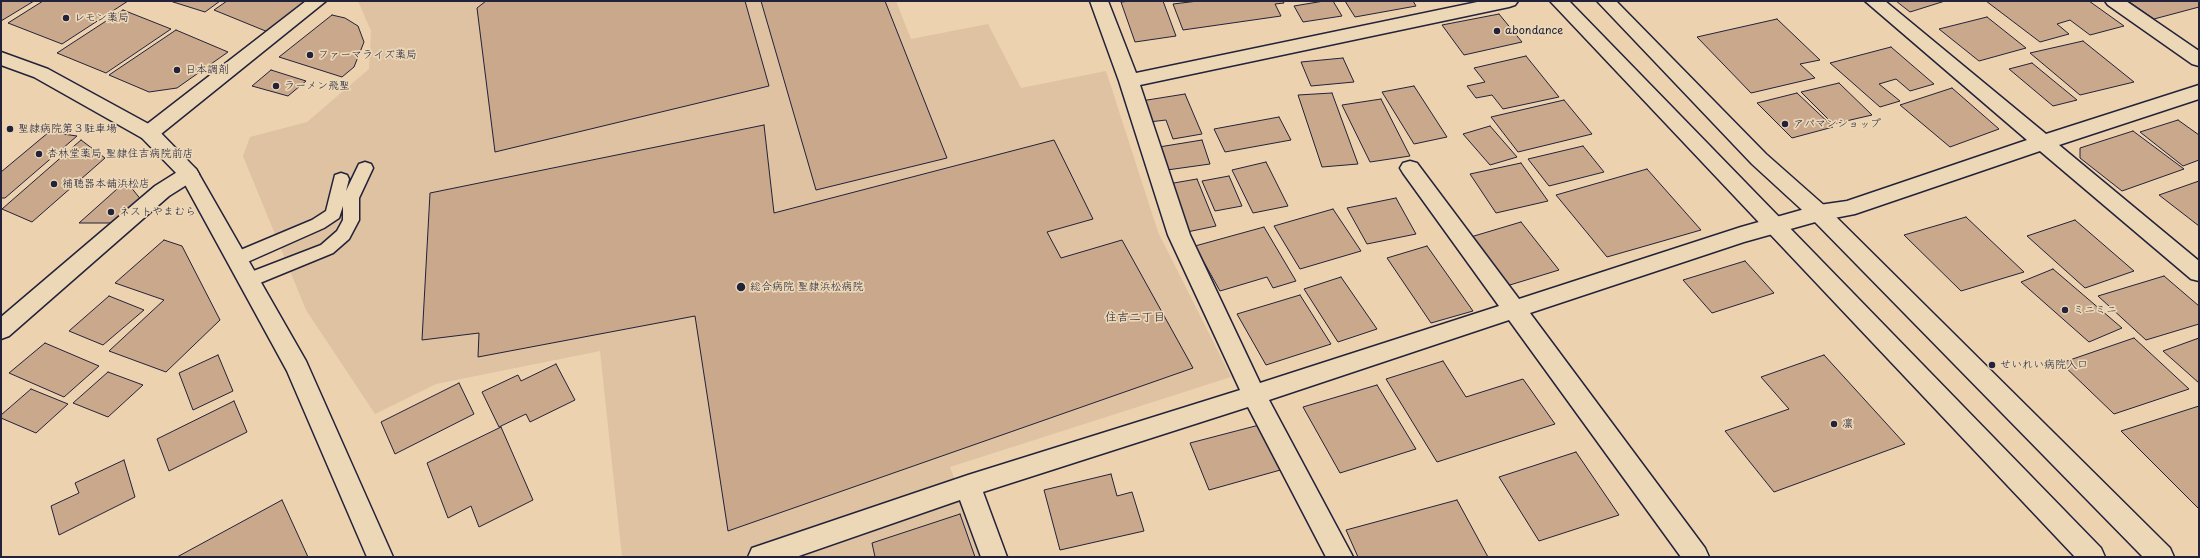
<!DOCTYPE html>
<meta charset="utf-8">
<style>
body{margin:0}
#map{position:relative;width:2200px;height:558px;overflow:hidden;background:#edd2af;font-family:"Playpen Sans",sans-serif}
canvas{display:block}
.frame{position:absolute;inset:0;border:2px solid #22223b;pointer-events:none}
</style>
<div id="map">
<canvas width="2200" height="558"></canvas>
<div class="frame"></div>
</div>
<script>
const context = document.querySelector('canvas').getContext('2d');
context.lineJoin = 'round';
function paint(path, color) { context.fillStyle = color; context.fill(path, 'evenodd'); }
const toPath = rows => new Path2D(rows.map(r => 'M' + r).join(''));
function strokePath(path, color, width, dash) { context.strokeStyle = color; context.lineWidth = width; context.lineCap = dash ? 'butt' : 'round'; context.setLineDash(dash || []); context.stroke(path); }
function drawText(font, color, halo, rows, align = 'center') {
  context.font = font + ' "Playpen Sans","Klee One",sans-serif'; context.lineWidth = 3.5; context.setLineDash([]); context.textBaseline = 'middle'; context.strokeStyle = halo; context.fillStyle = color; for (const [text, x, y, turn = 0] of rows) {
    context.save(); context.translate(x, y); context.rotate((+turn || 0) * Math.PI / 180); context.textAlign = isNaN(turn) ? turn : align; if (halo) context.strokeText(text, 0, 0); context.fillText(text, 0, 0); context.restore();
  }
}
const built = toPath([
 [358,1,896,1,911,39,988,24,1021,88,1106,71,1158,232,1231,377,950,467,984,557,622,557,600,351,436,384,375,414,306,310,243,156,250,137,307,122,369,69,371,31]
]);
const building = toPath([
 [1,1,34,1,1,21,1,1],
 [43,1,128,1,62,44,8,23,43,1],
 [170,1,220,1,205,12,170,1],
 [227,1,301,1,309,4,268,32,214,10,227,1],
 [486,1,745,1,769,86,495,152,477,8,486,1],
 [761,1,885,1,947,158,816,190,761,1],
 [1131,1,1163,1,1176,36,1135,42,1121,2,1131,1],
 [1198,1,1283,1,1284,3,1275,4,1281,16,1183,30,1173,4,1198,1],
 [1324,1,1333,1,1342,16,1303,22,1294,6,1324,1],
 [1345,1,1413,1,1416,6,1355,17,1345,1],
 [1896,1,1945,1,1910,12,1896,1],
 [1986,1,2089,1,2124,26,2090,35,2070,20,2057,24,2069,34,2040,42,1986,1],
 [2128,1,2199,1,2199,7,2154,19,2128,1],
 [123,10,171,29,106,73,57,53,123,10],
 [1499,14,1522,42,1464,55,1442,25,1499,14],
 [332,15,345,18,358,26,364,42,354,67,342,77,279,57,332,15],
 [1987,17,2026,48,1979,61,1939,29,1987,17],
 [1777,19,1820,60,1800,64,1815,78,1751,93,1697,37,1777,19],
 [176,30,228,52,177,88,149,92,109,75,176,30],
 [2083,41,2134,82,2080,95,2030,53,2083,41],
 [1891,47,1934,84,1910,91,1896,79,1879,84,1900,101,1880,107,1830,63,1891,47],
 [1526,56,1559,97,1503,109,1492,95,1476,98,1467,86,1485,82,1474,68,1526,56],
 [1343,58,1354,82,1311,86,1301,62,1343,58],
 [2032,63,2077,100,2053,106,2009,69,2032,63],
 [271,70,306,81,288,96,252,86,271,70],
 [1839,83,1872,115,1833,124,1801,92,1839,83],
 [1414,86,1447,137,1414,144,1382,92,1414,86],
 [1952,88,1999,129,1950,147,1900,105,1952,88],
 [1332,93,1358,164,1322,167,1298,95,1332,93],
 [1797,93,1833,127,1792,138,1757,103,1797,93],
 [1185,94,1202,134,1173,139,1166,120,1149,122,1141,101,1185,94],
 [1381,99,1410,156,1370,162,1342,105,1381,99],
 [1564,100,1592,134,1518,152,1491,117,1564,100],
 [1279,117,1291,140,1225,152,1214,129,1279,117],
 [2178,120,2199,135,2199,160,2183,166,2140,132,2178,120],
 [764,125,774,213,1054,140,1093,219,1047,232,1061,258,1122,240,1193,368,728,531,695,316,478,357,479,333,422,340,430,193,764,125],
 [1490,126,1517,157,1490,165,1463,134,1490,126],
 [2133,131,2184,169,2122,191,2080,158,2080,148,2133,131],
 [49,132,77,136,5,198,1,198,1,172,49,132],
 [81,140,105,158,32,222,2,209,81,140],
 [1202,140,1210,164,1167,170,1159,147,1202,140],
 [1583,146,1604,172,1549,186,1528,159,1583,146],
 [1266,162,1288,206,1253,213,1232,170,1266,162],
 [1521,163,1548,201,1496,213,1470,174,1521,163],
 [1647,169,1701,230,1607,257,1556,195,1647,169],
 [1229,176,1242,206,1215,211,1202,181,1229,176],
 [1197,179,1216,226,1187,232,1168,184,1197,179],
 [126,181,142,201,117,223,79,223,126,181],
 [2199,181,2199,226,2159,195,2199,181],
 [1396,198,1416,234,1367,244,1347,208,1396,198],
 [1333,209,1361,251,1300,269,1274,226,1333,209],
 [1966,217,2024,272,1961,291,1904,235,1966,217],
 [2075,220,2134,271,2085,288,2027,236,2075,220],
 [1521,222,1559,270,1500,288,1464,239,1521,222],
 [1264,227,1296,281,1273,288,1267,277,1220,291,1195,246,1264,227],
 [164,240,182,246,220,320,166,372,109,351,164,300,115,283,164,240],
 [1427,246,1473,311,1431,323,1387,258,1427,246],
 [1745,261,1774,293,1712,313,1683,280,1745,261],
 [2053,269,2122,328,2089,342,2021,282,2053,269],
 [2164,276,2199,306,2199,324,2146,340,2098,296,2164,276],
 [1341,277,1377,329,1338,342,1304,289,1341,277],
 [1300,295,1331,344,1266,365,1237,314,1300,295],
 [109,296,144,310,103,345,69,331,109,296],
 [2134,338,2189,389,2114,414,2061,363,2134,338],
 [2199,338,2199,383,2163,351,2199,338],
 [45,343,99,366,64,397,9,373,45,343],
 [218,355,233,391,193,410,179,373,218,355],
 [1824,355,1905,444,1774,492,1725,431,1789,409,1761,377,1824,355],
 [1443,361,1466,397,1523,379,1555,424,1437,462,1386,379,1443,361],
 [556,364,575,400,530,422,526,414,499,427,482,392,518,375,521,381,556,364],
 [108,372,143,385,108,417,73,403,108,372],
 [459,383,474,414,395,454,381,422,459,383],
 [1377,385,1416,449,1340,473,1303,407,1377,385],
 [31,389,68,404,36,433,1,418,1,415,31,389],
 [234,401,247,432,169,471,157,439,234,401],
 [2199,406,2199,509,2121,431,2199,406],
 [1263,424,1284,469,1209,490,1190,443,1263,424],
 [501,427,533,500,479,527,471,506,448,518,427,463,501,427],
 [1576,452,1619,515,1539,541,1499,477,1576,452],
 [124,460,135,497,59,535,51,506,79,493,75,483,124,460],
 [1111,474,1117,496,1132,492,1144,531,1060,550,1044,490,1111,474],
 [282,500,308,557,177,557,282,500],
 [1457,500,1488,557,1358,557,1346,530,1457,500],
 [960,514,975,557,875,557,872,543,960,514]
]);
const service = toPath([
 [365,162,371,164,373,168,359,198,359,220,349,239,333,253,255,285,249,287,243,285,240,280,243,275,321,245,337,231,343,220,343,206,339,218,324,228,243,264,237,265,231,264,229,259,231,254,312,220,326,211,335,175,341,173,347,175,349,179,346,191,359,164,365,162]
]);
const minor = toPath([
 [306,1,326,1,156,138,149,140,142,138,139,133,142,128,306,1],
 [1090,1,1108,1,1136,73,1482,1,1518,1,1515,5,1509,7,1140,85,1190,235,1260,383,1499,306,1403,173,1400,168,1403,163,1410,161,1417,163,1519,299,1741,227,1819,205,1847,201,2027,140,1865,1,1885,1,2046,134,2199,85,2199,99,2059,145,2199,261,2199,281,2191,279,2040,151,1855,214,1819,221,1744,242,1530,313,1705,548,1709,557,1681,557,1509,320,1269,400,1353,557,1326,557,1248,407,983,492,1007,557,981,557,960,500,796,557,748,557,752,548,761,545,968,475,1240,390,1168,235,1119,81,1090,1],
 [2105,1,2126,1,2199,51,2199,66,2192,64,2108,5,2105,1],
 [189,167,196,169,199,174,196,179,169,196,9,336,1,339,1,317,155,186,182,169,189,167]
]);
const tertiary = toPath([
 [1550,1,1569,1,2101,548,2105,557,2075,557,1550,1],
 [1597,1,1616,1,1766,154,1826,207,2170,548,2174,557,2143,557,1812,219,1752,164,1597,1],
 [1,52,48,69,156,128,196,169,306,361,393,557,367,557,287,371,182,179,142,138,34,77,1,65,1,52]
]);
const markers = [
 [66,18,4,"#22223b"],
 [1497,31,4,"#22223b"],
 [310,55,4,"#22223b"],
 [177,70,4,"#22223b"],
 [276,86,4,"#22223b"],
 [1785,124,4,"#22223b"],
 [10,129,4,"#22223b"],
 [39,154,4,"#22223b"],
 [54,184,4,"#22223b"],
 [111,212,4,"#22223b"],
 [741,287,5,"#22223b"],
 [2065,310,4,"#22223b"],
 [1992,365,4,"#22223b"],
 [1834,424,4,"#22223b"]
];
const poiNames = [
 ["レモン薬局",74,18],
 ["abondance",1505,31],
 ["ファーマライズ薬局",318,55],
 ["日本調剤",185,70],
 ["ラーメン飛聖",284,86],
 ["アパマンショップ",1793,124],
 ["聖隷病院第３駐車場",18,129],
 ["杏林堂薬局 聖隷住吉病院前店",47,154],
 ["補聴器本舗浜松店",62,184],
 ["ネストやまむら",119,212],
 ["総合病院 聖隷浜松病院",750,287],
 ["ミニミニ",2073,310],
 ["せいれい病院入口",2000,365],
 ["凛",1842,424]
];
const neighbourhoodNames = [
 ["住吉二丁目",1135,318]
];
paint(built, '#dec2a2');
paint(building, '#c9a88c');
strokePath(building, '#22223b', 1);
strokePath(service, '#22223b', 3);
strokePath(minor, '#22223b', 3);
strokePath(tertiary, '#22223b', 3);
paint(service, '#ecd7b6');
paint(minor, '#ecd7b6');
paint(tertiary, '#ecd7b6');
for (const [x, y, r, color] of markers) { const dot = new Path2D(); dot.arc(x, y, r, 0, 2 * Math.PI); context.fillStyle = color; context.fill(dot); strokePath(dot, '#ecd7b6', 1.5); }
drawText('11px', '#22223b', '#ecd7b6', poiNames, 'left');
drawText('12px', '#22223b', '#ecd7b6', neighbourhoodNames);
</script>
